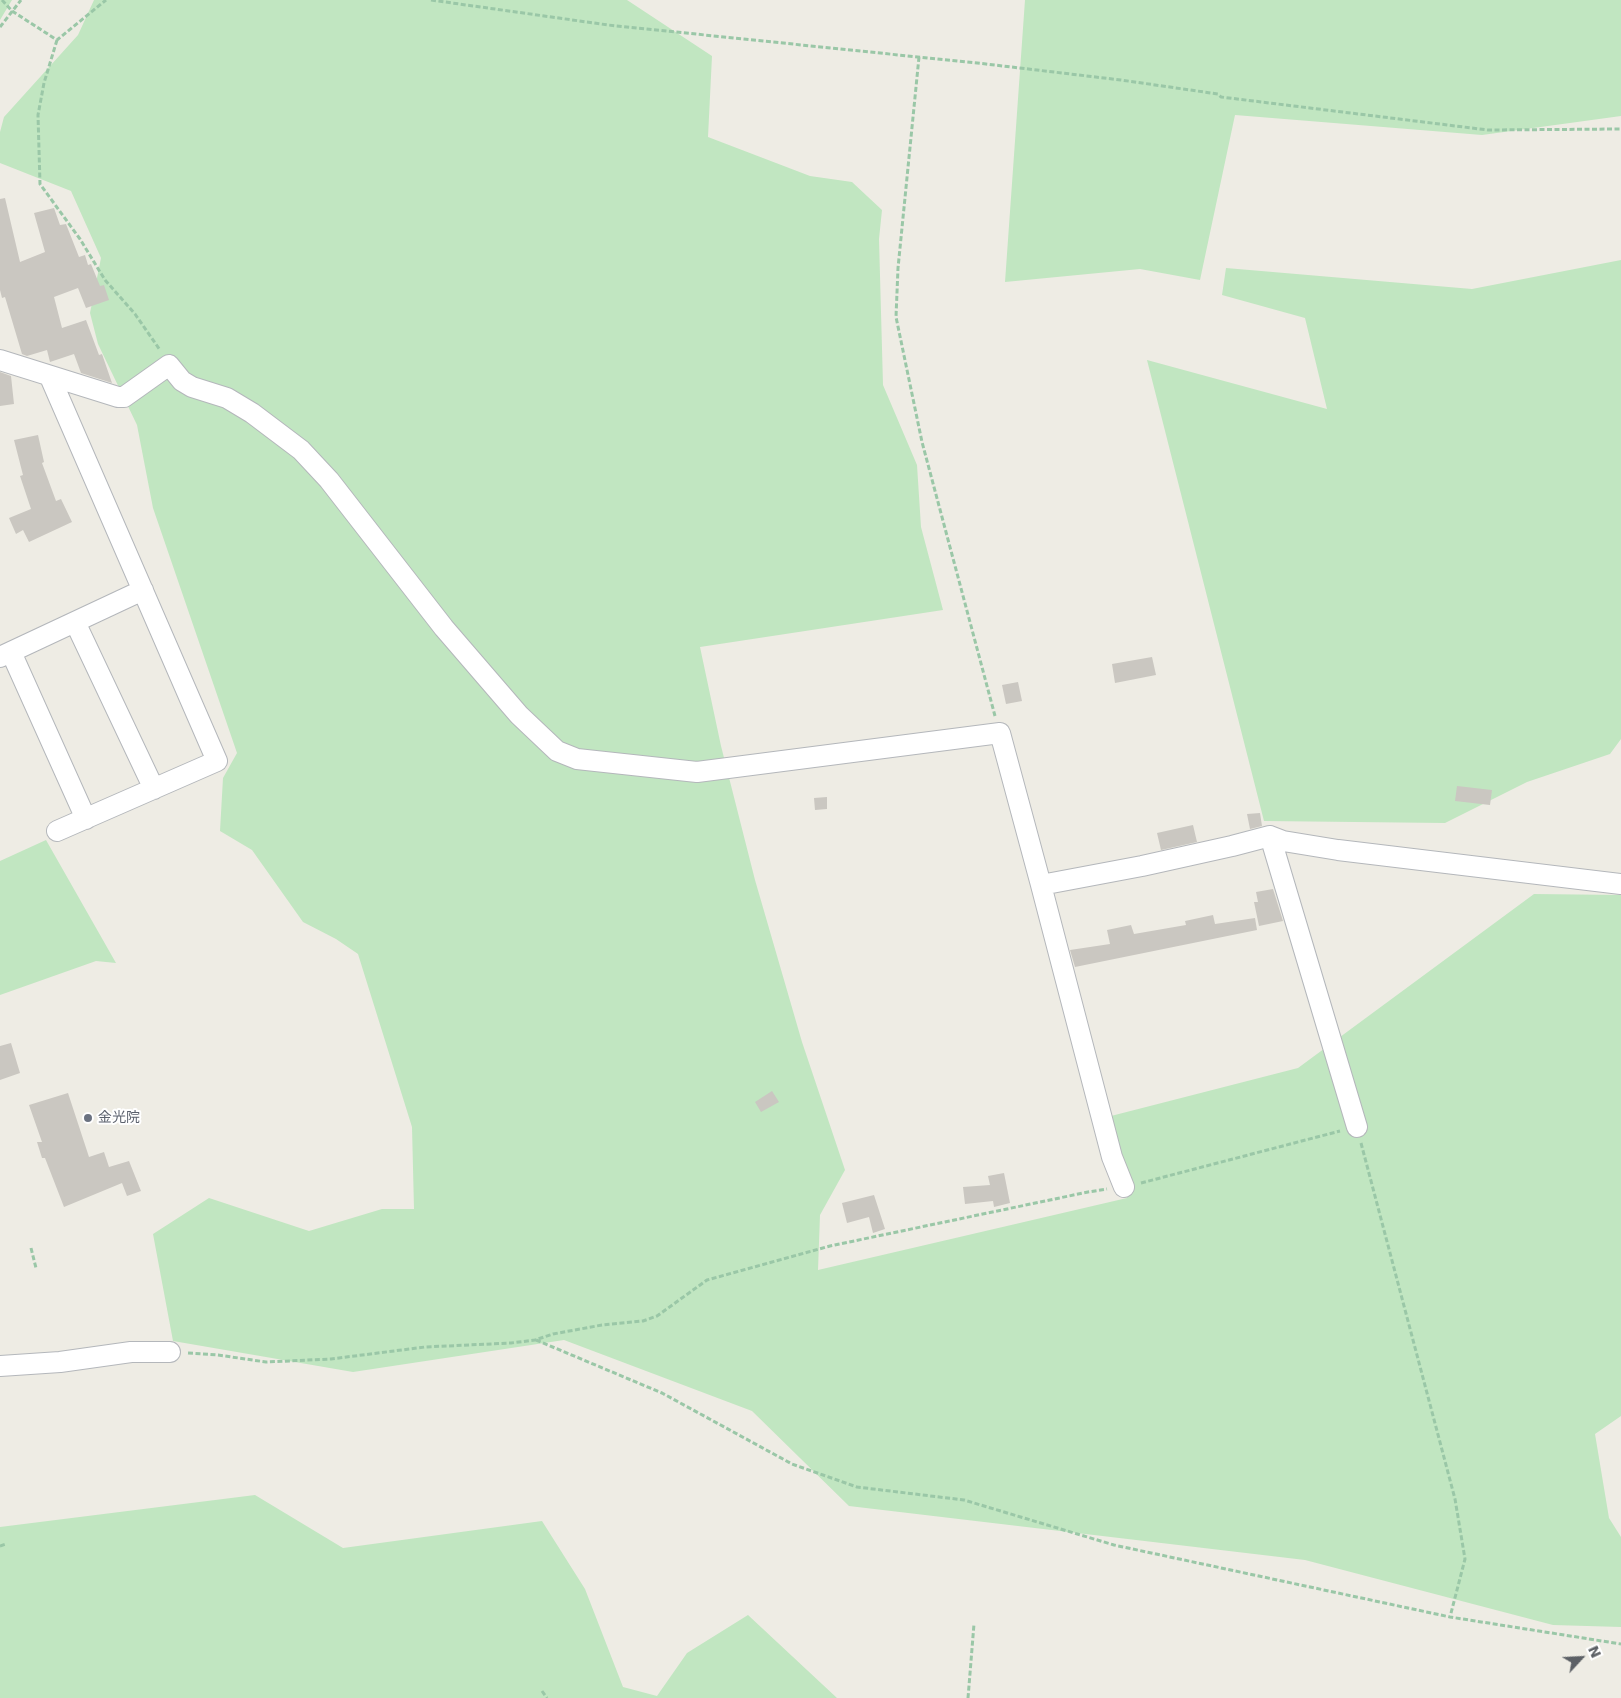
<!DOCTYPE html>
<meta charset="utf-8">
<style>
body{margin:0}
#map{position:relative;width:1621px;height:1698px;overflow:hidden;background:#eeece4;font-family:"DejaVu Sans",sans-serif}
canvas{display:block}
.north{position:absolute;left:1556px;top:1633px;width:50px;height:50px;-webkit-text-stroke:4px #fff;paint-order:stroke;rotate:65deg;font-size:14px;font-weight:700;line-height:20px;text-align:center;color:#5c6065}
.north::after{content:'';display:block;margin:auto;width:18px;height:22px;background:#5c6065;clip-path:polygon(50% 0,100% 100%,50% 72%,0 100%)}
</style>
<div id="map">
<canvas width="1621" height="1698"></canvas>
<div class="north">N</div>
</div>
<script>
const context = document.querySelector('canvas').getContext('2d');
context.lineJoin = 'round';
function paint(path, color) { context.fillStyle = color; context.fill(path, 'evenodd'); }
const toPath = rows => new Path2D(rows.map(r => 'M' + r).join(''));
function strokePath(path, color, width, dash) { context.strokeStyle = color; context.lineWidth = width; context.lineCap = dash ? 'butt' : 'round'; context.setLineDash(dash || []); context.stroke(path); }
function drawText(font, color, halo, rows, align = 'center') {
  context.font = font + ' "DejaVu Sans","Noto Sans JP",sans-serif'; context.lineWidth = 4; context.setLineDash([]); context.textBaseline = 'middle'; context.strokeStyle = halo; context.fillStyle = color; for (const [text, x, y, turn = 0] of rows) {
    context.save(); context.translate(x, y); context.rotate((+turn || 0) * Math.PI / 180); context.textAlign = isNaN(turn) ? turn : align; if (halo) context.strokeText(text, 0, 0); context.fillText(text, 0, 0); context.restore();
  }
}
const green = toPath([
 [0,0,12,0,0,20],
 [94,0,627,0,712,56,708,137,810,176,852,182,882,210,879,239,883,385,917,465,921,527,943,610,700,647,721,746,755,880,802,1042,845,1170,820,1215,818,1270,1127,1198,1111,1116,1298,1068,1534,894,1621,895,1621,1416,1595,1434,1609,1518,1621,1537,1621,1627,1553,1625,1305,1560,849,1506,752,1411,564,1340,353,1372,173,1341,153,1234,209,1198,309,1231,382,1209,414,1209,412,1127,358,954,336,939,303,922,252,850,220,831,223,778,237,753,153,508,137,425,98,344,90,313,101,258,71,191,0,163,0,132,4,117,78,35],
 [1025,0,1621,0,1621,116,1482,135,1235,115,1200,280,1140,269,1005,282],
 [1621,260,1621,739,1610,754,1527,782,1445,823,1264,821,1147,360,1327,409,1305,318,1222,295,1226,268,1472,289],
 [46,840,116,963,96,961,0,995,0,861],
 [255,1495,343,1548,542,1521,585,1589,623,1687,657,1696,687,1653,748,1615,837,1698,0,1698,0,1527]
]);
const building = toPath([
 [5,198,20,262,45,252,34,213,54,208,60,225,66,224,79,257,85,255,88,265,91,264,100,286,104,285,109,300,86,308,78,288,54,297,62,328,86,320,99,355,102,354,112,383,81,373,74,354,50,362,47,350,27,356,22,354,5,297,2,298,0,290,0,199],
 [0,372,11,376,14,404,0,406],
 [38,435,44,462,42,463,56,501,61,499,72,522,29,542,23,530,16,534,9,518,31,509,20,476,23,475,14,440],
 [1152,657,1156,675,1115,683,1112,664],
 [1018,682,1022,701,1006,704,1002,685],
 [1457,786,1492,790,1490,805,1455,801],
 [827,797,827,809,815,810,814,798],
 [1260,813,1262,826,1250,829,1247,814],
 [1193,825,1197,842,1161,850,1157,833],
 [1273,889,1283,921,1259,926,1254,902,1258,902,1256,892],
 [1213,915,1215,924,1255,918,1257,930,1075,967,1070,950,1110,944,1107,930,1131,925,1134,934,1186,925,1185,921],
 [11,1043,20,1073,0,1080,0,1046],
 [772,1091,779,1102,761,1112,755,1102],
 [68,1093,89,1157,104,1152,109,1167,129,1161,141,1191,127,1196,122,1183,64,1207,45,1158,42,1158,37,1142,42,1142,29,1105],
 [1004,1173,1010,1203,994,1207,993,1201,965,1204,963,1187,990,1185,988,1176],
 [874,1195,885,1229,873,1233,869,1217,847,1223,842,1203]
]);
const path = toPath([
 [2,0,12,11,57,40,106,0],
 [431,0,608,25,986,64,1121,80,1218,94,1221,97,1488,130,1621,129],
 [0,27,21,0],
 [57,40,44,83,38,115,40,184,80,239,105,280,135,314,160,350],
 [919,57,898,268,896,317,922,442,995,716],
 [1361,1143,1455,1499,1465,1559,1450,1617],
 [1141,1183,1340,1131],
 [31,1248,36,1268],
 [536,1340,662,1393,792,1464,857,1487,964,1500,1114,1545,1450,1617,1621,1644],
 [188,1353,218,1355,266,1362,331,1359,425,1347,511,1343,535,1340,553,1334,602,1325,643,1321,657,1316,707,1280,830,1246,1088,1192,1107,1189],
 [0,1546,6,1544],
 [542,1691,547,1698],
 [968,1698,974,1624]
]);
const minor = toPath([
 [0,360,118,397,124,397,169,365,182,381,192,387,227,398,252,413,301,450,329,480,444,628,519,715,557,751,577,759,697,772,1000,733,1041,885,1142,866,1232,846,1270,836,1283,841,1338,850,1621,884],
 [50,377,217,761,57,831],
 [75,622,154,789],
 [11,652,86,819],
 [0,657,143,590],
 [1270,836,1357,1127],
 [1041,885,1112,1157,1124,1187],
 [0,1366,60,1362,131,1352,170,1352]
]);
const markers = [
 [88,1118,5,"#6b7280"]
];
const worshipNames = [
 ["金光院",98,1118]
];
paint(green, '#c1e6c1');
paint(building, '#cac7c1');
strokePath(minor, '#b4b7bb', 22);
strokePath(path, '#9ac7a7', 3, [5, 2.5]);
strokePath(minor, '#fff', 20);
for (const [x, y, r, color] of markers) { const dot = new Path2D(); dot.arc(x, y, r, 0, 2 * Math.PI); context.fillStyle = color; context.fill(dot); strokePath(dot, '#fff', 2); }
drawText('14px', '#5b616d', '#fff', worshipNames, 'left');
</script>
